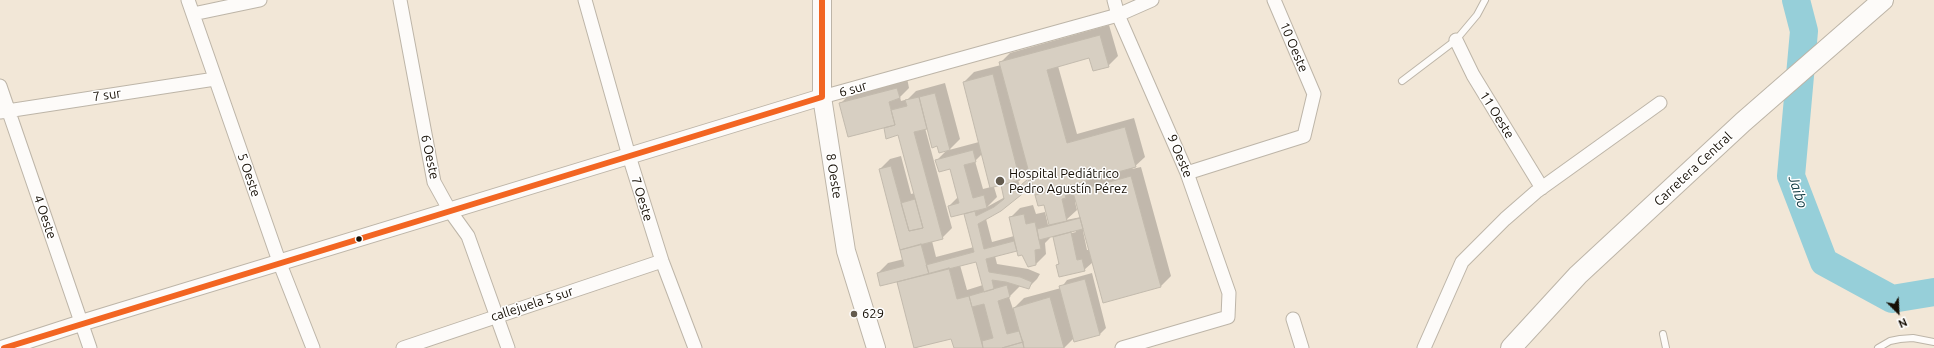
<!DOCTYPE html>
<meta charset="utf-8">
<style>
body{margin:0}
#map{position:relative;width:1934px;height:348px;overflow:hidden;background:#f2e7d7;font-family:Ubuntu,sans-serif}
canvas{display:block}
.north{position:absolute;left:1878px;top:292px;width:40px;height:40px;-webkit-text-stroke:3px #fff;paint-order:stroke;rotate:156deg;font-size:11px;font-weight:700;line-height:16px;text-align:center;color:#160f05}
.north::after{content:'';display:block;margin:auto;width:14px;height:18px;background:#160f05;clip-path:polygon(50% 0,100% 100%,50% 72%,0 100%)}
</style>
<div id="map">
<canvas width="1934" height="348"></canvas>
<div class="north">N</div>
</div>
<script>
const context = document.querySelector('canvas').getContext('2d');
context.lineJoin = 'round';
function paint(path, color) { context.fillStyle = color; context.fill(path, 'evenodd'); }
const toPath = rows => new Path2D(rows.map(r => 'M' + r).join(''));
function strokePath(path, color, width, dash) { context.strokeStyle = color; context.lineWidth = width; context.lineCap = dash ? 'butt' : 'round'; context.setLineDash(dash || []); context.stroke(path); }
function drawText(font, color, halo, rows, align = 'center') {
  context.font = font + ' Ubuntu,sans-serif'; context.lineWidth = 3; context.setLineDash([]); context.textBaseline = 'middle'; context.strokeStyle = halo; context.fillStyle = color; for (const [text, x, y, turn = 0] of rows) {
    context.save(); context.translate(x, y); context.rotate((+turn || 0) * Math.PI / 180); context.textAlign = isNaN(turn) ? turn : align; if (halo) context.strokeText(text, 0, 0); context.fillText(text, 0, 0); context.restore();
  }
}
const shadow = toPath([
 [1109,25,1118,56,1108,66,1090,57,1058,66,1077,134,1134,118,1145,157,1132,169,1141,167,1171,276,1161,286,1104,302,1093,262,1084,270,1057,265,1060,262,1054,237,1057,234,1050,235,1050,238,1045,243,1046,254,1036,264,1017,249,995,256,997,264,1028,269,1040,274,1037,279,1029,287,1019,284,1020,286,1009,297,1013,309,1024,298,1061,288,1067,280,1092,273,1106,328,1100,334,1074,338,1064,348,955,348,952,338,915,348,897,281,878,273,888,263,904,259,880,169,890,159,901,156,911,194,915,193,899,134,887,137,884,126,840,104,850,94,907,78,909,88,900,97,901,101,908,99,916,91,945,83,960,139,949,150,979,142,964,82,974,72,1001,65,1000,63,1010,53],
 [928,127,938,145,947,150,936,161,950,167,958,197,949,206,968,212,965,214,974,247,936,257,932,241,942,238,952,228,925,128],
 [982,154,991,187,983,189,975,161],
 [1029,170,1031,176,1020,186,1018,180],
 [1087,180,1073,194,1072,190,1075,187,1074,183],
 [1004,183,1002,186,1005,197,987,207,997,197,994,187],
 [1033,183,1039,205,1045,203,1050,224,1048,225,1045,212,1036,214,1033,205,1020,208,1010,218,1014,236,992,242,986,219],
 [1076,201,1081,217,1066,220,1077,210,1075,202],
 [1075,230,1076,232,1064,235,1064,233],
 [1083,231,1084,231,1090,250,1087,250],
 [977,261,983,285,967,290,960,265]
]);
const river = toPath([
 [1796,0,1804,31,1791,176,1824,262,1892,299,1934,292]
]);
const building = toPath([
 [1100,35,1109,67,1093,71,1089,58,1047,70,1067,143,1125,127,1136,167,1035,195,999,62,1100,35],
 [993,74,1020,180,990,188,963,82,993,74],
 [897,88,900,98,889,102,895,125,848,137,839,103,897,88],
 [935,93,950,150,939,153,937,146,932,148,919,97,935,93],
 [919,97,927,129,914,132,943,239,900,250,879,169,891,166,909,231,923,228,898,135,886,139,884,128,895,125,891,110,907,106,905,100,919,97],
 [973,150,976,162,964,165,973,198,984,195,987,208,951,217,948,206,959,203,950,169,939,172,935,160,973,150],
 [1131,176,1161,287,1103,303,1073,192,1131,176],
 [1028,179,1031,187,1001,211,978,224,984,249,1014,241,1017,251,986,259,989,272,1020,277,1032,282,1029,289,1006,282,992,280,994,289,984,292,976,262,929,274,926,265,974,252,964,214,975,211,976,216,994,207,1004,199,1001,185,1010,183,1012,193,1028,179],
 [1063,188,1066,198,1062,199,1067,221,1049,225,1044,205,1038,206,1035,195,1063,188],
 [915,199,923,228,909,231,901,203,915,199],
 [1024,214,1026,224,1035,222,1041,249,1035,250,1036,265,1028,267,1022,255,1018,256,1009,217,1024,214],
 [1080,218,1083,229,1039,240,1037,229,1080,218],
 [1071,232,1077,260,1082,259,1085,271,1059,277,1056,265,1059,264,1053,237,1071,232],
 [921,244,929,274,880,286,877,273,904,266,900,250,921,244],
 [949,268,957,299,969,296,983,348,954,348,951,339,914,348,897,282,949,268],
 [1085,279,1100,335,1074,342,1059,286,1085,279],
 [1007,285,1010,297,998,301,1007,334,1019,331,1023,342,1002,348,983,348,982,341,993,338,984,304,972,307,969,296,1007,285],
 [1050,297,1064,348,1024,348,1013,308,1050,297],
 [1023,342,1024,348,1002,348,1023,342]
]);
const service = toPath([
 [1402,81,1456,40,1477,15,1485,0],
 [1663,334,1666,348],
 [1878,348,1890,341,1900,339,1913,338,1934,342]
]);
const minor = toPath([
 [188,0,280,264,313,348],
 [400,0,434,182,450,211,468,236,508,348],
 [585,0,629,156,662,261,695,348],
 [1114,0,1118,15,1187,173,1229,293,1228,317,1122,348],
 [193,14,260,0],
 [1456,40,1473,75,1542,188],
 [0,86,90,348],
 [822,97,1118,15,1152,0],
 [0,112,215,79],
 [1187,173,1304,136,1314,94,1274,0],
 [1293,319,1302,348],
 [403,348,662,261],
 [1424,348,1462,262,1505,219,1536,192,1660,103]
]);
const tertiary = toPath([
 [4,348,81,323,822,97]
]);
const secondary = toPath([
 [822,0,822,97,846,251,876,348]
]);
const primary = toPath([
 [1511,348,1578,275,1743,122,1883,0]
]);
const bus1 = toPath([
 [4,348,822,97,822,0]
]);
const markers = [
 [1000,181,5,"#635b4e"],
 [359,239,3.5,"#160f05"],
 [854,314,4,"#635b4e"]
];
const streetNames = [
 ["10 Oeste",1294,47,67],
 ["6 sur",853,89,-16],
 ["7 sur",107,95,-8],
 ["11 Oeste",1497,115,58],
 ["9 Oeste",1180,156,67],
 ["6 Oeste",430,157,78],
 ["Carretera Central",1693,169,-43],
 ["5 Oeste",249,175,71],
 ["8 Oeste",834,176,81],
 ["7 Oeste",642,199,73],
 ["4 Oeste",45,217,71],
 ["callejuela 5 sur",532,304,-18]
];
const poiNames = [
 ["Hospital Pediátrico",1009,174],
 ["Pedro Agustín Pérez",1009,189],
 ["629",862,314]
];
const waterNames = [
 ["Jaibo",1798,192,72]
];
paint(shadow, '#0003');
strokePath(river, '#96cfd9', 28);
paint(building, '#d7cfc2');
strokePath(building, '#c2baad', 1);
strokePath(service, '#bdb5a8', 8);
strokePath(minor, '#bdb5a8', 15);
strokePath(tertiary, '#bdb5a8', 18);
strokePath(secondary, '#bdb5a8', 20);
strokePath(primary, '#bdb5a8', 22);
strokePath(service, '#fdfbf9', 6);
strokePath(minor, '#fdfbf9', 13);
strokePath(tertiary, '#fdfbf9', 16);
strokePath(secondary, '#fdfbf9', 18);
strokePath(primary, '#fdfbf9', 20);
strokePath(bus1, '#f26522', 6);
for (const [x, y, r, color] of markers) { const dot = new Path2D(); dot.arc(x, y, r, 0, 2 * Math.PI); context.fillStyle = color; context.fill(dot); strokePath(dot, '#fff', 1.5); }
drawText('13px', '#160f05', '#fff', streetNames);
drawText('13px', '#160f05', '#fff', poiNames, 'left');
drawText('italic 14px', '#043038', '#fff', waterNames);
</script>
